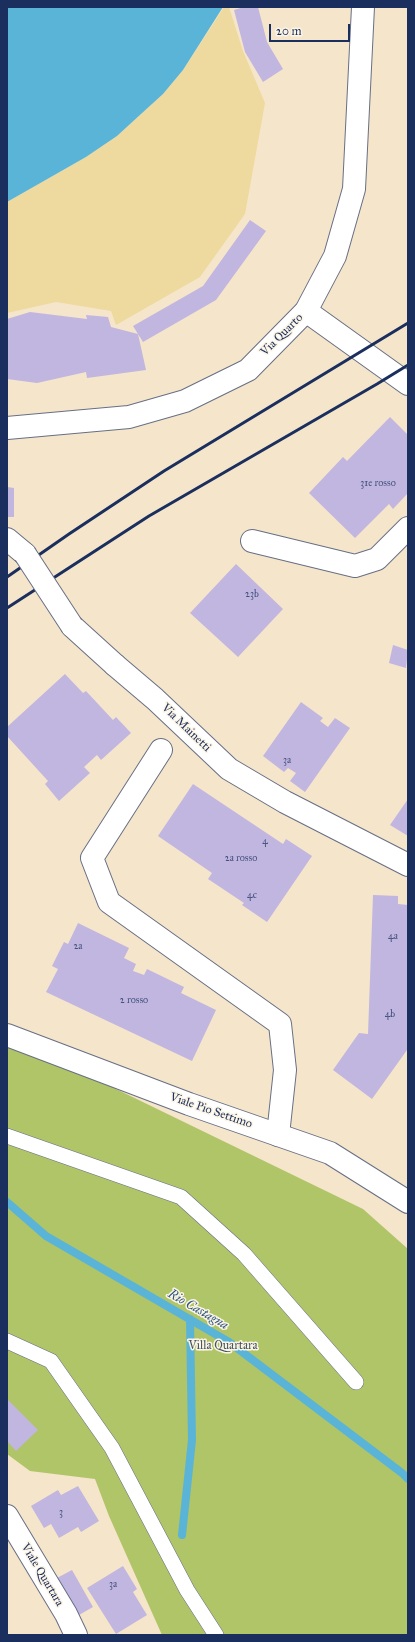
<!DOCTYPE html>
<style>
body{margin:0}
#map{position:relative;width:415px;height:1642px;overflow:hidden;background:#f5e5cb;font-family:"IM FELL Great Primer",serif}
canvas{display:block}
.frame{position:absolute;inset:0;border:8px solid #1b2f5e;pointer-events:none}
.scale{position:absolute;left:269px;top:24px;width:81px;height:18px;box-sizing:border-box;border:2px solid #1b2f5e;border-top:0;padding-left:5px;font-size:12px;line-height:14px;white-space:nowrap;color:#1b2f5e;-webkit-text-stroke:3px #fcf5e5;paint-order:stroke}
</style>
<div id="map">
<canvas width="415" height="1642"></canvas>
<div class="frame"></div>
<div class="scale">20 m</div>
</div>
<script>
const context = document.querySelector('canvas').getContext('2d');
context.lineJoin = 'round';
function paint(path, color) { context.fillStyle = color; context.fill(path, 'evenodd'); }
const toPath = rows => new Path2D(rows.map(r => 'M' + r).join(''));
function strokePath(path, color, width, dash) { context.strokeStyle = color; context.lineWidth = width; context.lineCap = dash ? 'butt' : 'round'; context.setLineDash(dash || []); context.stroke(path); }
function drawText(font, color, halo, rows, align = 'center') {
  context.font = font + ' "IM FELL Great Primer",serif'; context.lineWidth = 3; context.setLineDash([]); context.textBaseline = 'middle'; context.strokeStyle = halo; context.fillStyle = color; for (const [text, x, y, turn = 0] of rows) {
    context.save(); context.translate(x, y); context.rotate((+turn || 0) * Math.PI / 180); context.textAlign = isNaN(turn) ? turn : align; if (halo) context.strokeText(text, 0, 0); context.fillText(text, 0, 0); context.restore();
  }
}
const green = toPath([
 [7,1036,363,1209,408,1249,408,1635,162,1635,109,1516,95,1479,30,1471,7,1454]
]);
const sand = toPath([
 [224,7,229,7,243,51,265,103,245,214,200,277,116,325,111,311,56,302,7,313,7,202,86,157,117,136,141,114,163,94,183,70]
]);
const water = toPath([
 [7,7,223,7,183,70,163,94,141,114,117,136,86,157,7,202]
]);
const stream = toPath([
 [7,1202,46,1236,229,1342,402,1473,408,1479],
 [182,1535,192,1440,190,1319]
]);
const building = toPath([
 [244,7,258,7,267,42,283,69,263,82,245,52,234,10],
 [250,220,266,231,216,300,143,342,133,326,203,286],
 [30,312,87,319,86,315,108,317,111,327,138,334,146,370,87,378,86,372,37,383,7,379,7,319],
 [390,417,408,435,408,493,393,509,389,504,355,538,309,493,343,457,347,461],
 [7,487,14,488,14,517,7,517],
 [236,564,283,609,238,657,190,613],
 [393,645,408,650,406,668,389,663],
 [65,674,83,693,86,691,113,720,116,717,131,733,101,760,97,755,84,767,90,773,59,801,45,784,48,781,7,736,7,727],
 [301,702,323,718,320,721,328,727,335,718,350,728,305,792,290,781,296,773,288,768,284,772,263,756],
 [193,784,283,844,286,839,312,856,267,922,242,905,244,903,208,879,212,873,158,836],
 [408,799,408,836,390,825],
 [373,895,398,896,398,904,408,905,408,1051,407,1050,372,1099,333,1070,359,1033,368,1034],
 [78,923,129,948,124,958,136,964,133,971,144,975,147,969,184,987,181,993,216,1010,192,1061,46,992,58,969,52,966,64,942,68,944],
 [7,1399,38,1430,16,1451,7,1441],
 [78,1486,99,1521,81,1532,78,1527,59,1538,51,1524,44,1528,31,1506,58,1490,61,1495],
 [123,1566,137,1589,133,1592,147,1615,116,1634,87,1588],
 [72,1570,93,1607,79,1615,57,1578]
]);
const service = toPath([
 [7,1136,181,1197,244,1254,356,1382],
 [7,1341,51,1361,112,1448,187,1590,216,1635]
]);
const pedestrian = toPath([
 [7,539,25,554],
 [72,626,115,665]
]);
const minor = toPath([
 [306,311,408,384],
 [252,541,355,566,377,559,408,528],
 [115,665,155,699,229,769,285,802,408,865],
 [161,750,92,858,109,902,280,1024,285,1070,278,1135],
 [7,1516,66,1614,76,1635]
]);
const tertiary = toPath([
 [7,1035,189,1104,330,1153,408,1202]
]);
const primary = toPath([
 [7,428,129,417,185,401,248,370,306,311,335,256,354,189,363,7]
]);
const rail = toPath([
 [7,577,69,534,164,471,408,323],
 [7,608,149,516,377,384,408,365]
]);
const pedestrianBridge = toPath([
 [25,554,72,626]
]);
const numberNames = [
 ["31e rosso",378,484],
 ["23b",252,595],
 ["3a",287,761],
 ["4",265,842],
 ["2a rosso",241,859],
 ["4c",252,896],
 ["4a",393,937],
 ["2a",78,947],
 ["2 rosso",134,1001],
 ["4b",390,1015],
 ["3",61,1513],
 ["3a",113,1585]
];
const streetNames = [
 ["Via Quarto",282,335,-45],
 ["Via Mainetti",186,728,44],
 ["Viale Pio Settimo",211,1111,19],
 ["Viale Quartara",42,1575,59]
];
const parkNames = [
 ["Villa Quartara",223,1346]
];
const waterNames = [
 ["Rio Castagna",198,1310,30]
];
paint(green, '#b0c468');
paint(sand, '#eeda9e');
paint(water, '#5ab4d8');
strokePath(stream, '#5ab4d8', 8);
paint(building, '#c0b6e0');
strokePath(service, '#676f84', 16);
strokePath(pedestrian, '#676f84', 24);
strokePath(minor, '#676f84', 24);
strokePath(tertiary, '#676f84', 24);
strokePath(primary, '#676f84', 24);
strokePath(service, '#fff', 15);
strokePath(pedestrian, '#fff', 22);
strokePath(minor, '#fff', 22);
strokePath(tertiary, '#fff', 22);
strokePath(primary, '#fff', 22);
strokePath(rail, '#1b2f5e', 3);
strokePath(pedestrianBridge, '#676f84', 24, []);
strokePath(pedestrianBridge, '#fff', 22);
drawText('10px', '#44517e', null, numberNames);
drawText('12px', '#1b2f5e', '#fcf5e5', streetNames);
drawText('12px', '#405460', '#fcf5e5', parkNames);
drawText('italic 13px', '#2e5783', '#fcf5e5', waterNames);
</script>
